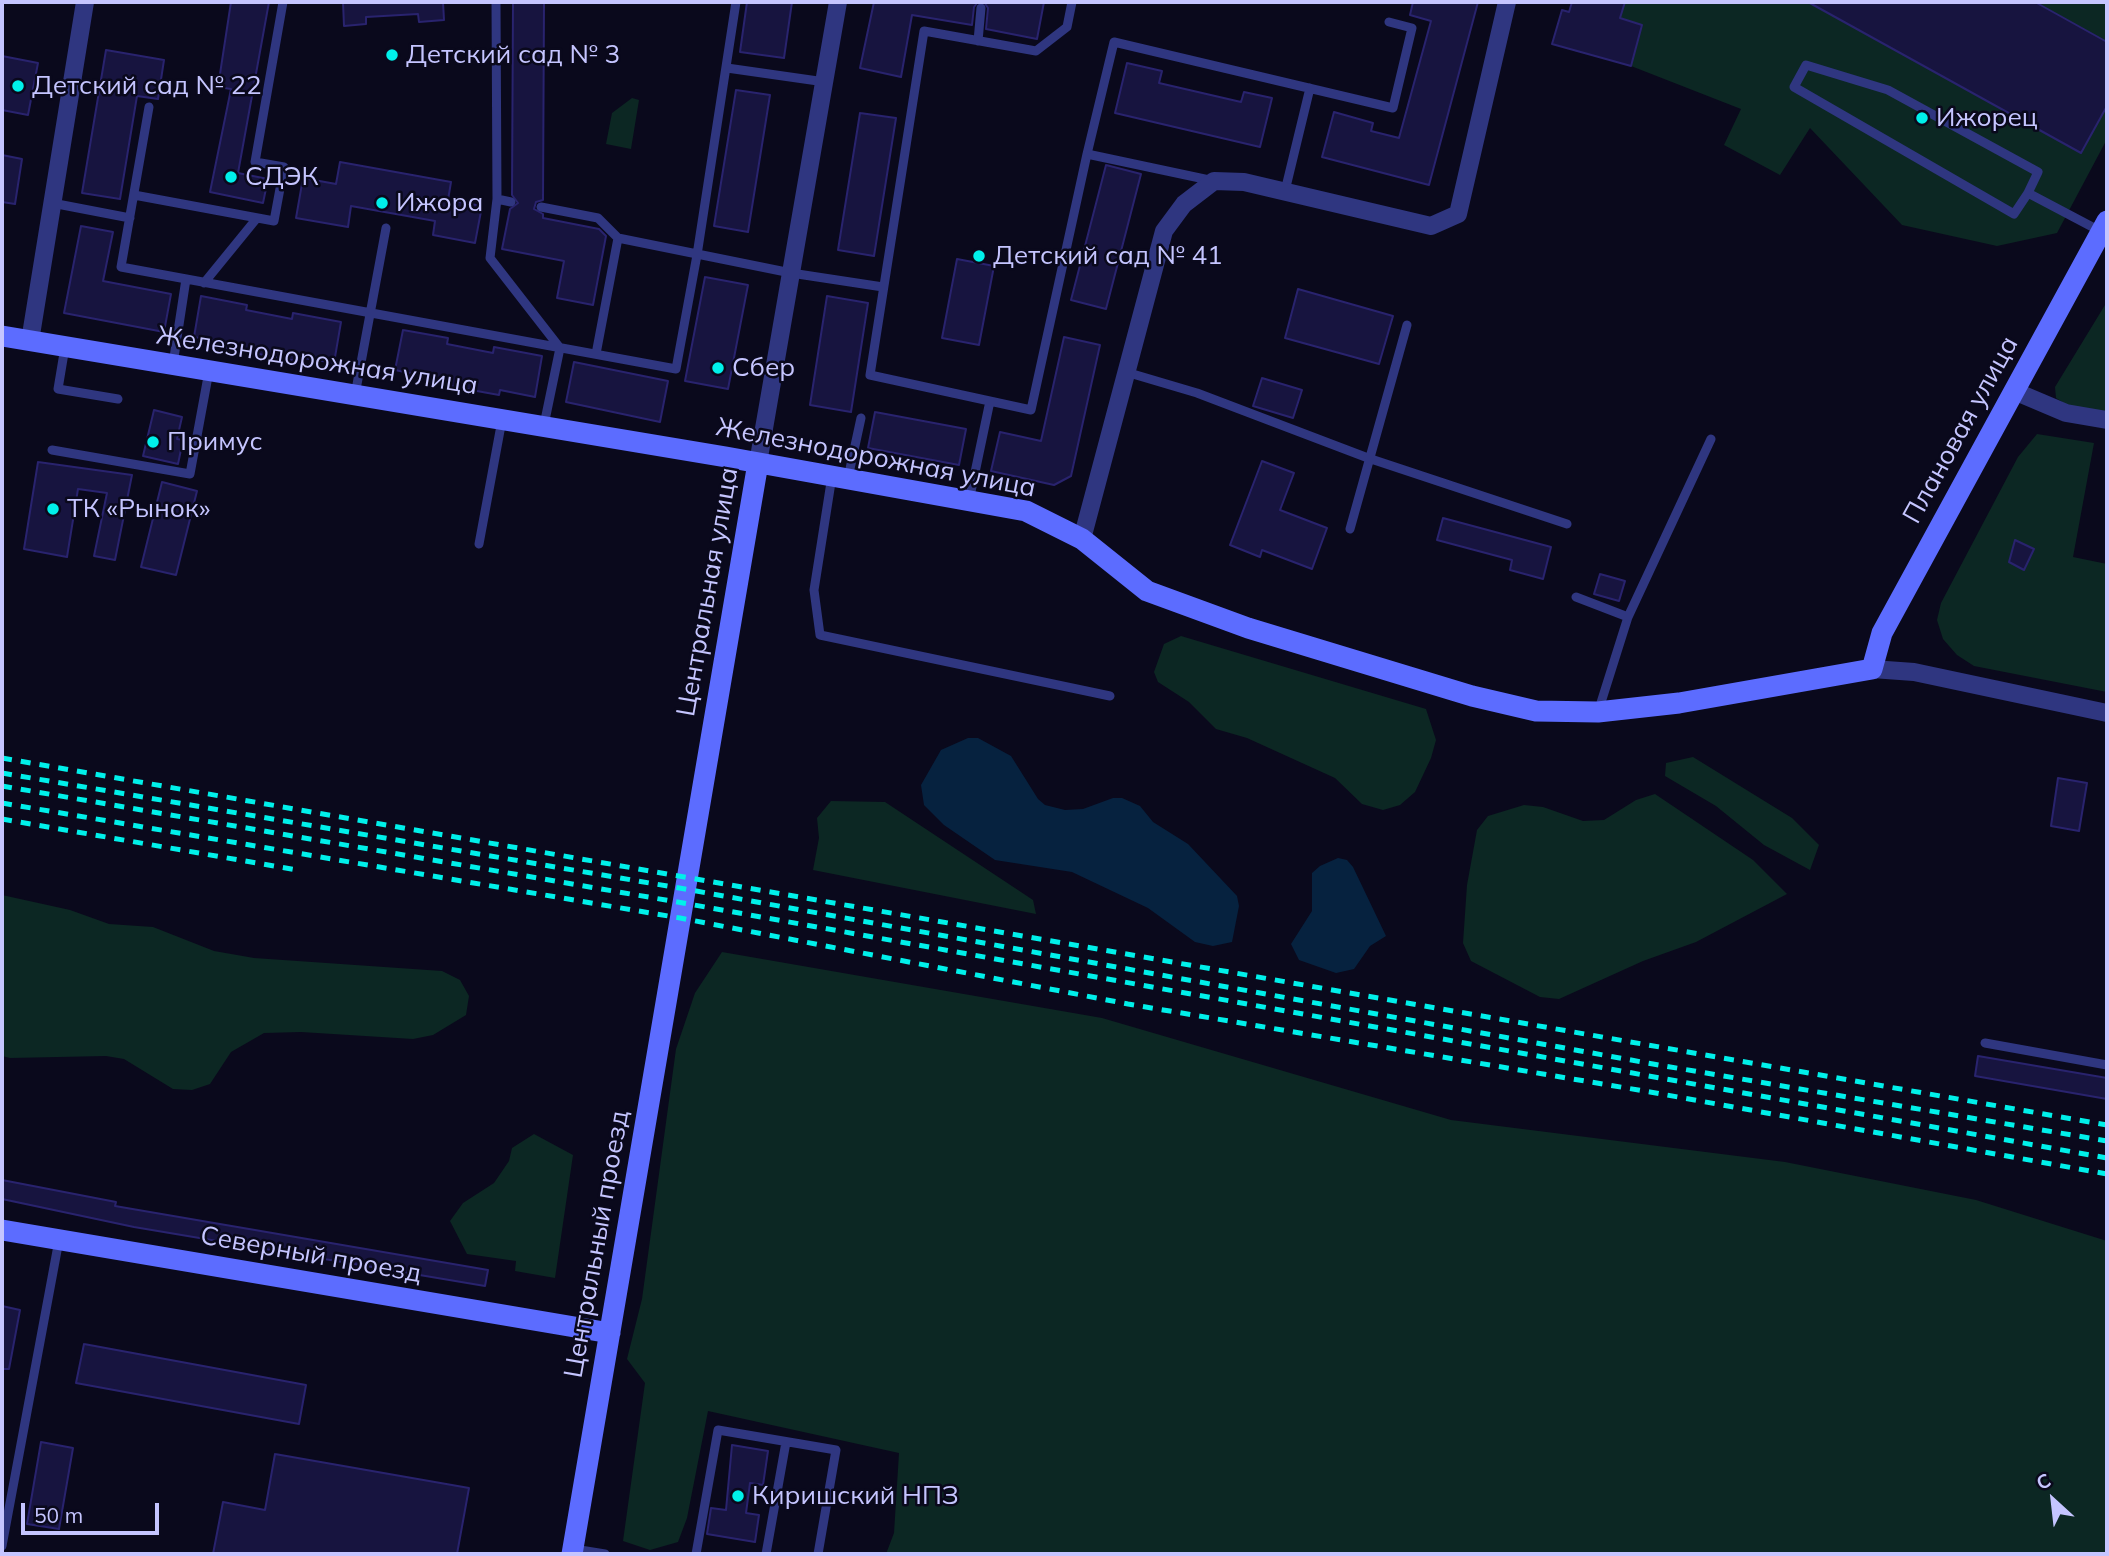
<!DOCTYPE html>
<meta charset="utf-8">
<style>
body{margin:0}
#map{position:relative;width:2109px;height:1556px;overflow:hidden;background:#0a091c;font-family:Mulish,sans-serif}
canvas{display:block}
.frame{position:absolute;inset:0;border:4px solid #c5c5ff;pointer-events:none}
.north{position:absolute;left:2018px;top:1465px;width:70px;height:70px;-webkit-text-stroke:5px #0a091c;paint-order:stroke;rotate:333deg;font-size:19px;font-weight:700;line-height:28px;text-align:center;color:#c5c5ff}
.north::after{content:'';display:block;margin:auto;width:24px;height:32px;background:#c5c5ff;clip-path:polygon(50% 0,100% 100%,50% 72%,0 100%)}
.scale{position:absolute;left:21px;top:1503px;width:138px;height:32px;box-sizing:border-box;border:4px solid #c5c5ff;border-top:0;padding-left:9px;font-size:21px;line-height:24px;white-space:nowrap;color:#c5c5ff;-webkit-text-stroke:5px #0a091c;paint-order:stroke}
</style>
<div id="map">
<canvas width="2109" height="1556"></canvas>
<div class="frame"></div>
<div class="north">С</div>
<div class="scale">50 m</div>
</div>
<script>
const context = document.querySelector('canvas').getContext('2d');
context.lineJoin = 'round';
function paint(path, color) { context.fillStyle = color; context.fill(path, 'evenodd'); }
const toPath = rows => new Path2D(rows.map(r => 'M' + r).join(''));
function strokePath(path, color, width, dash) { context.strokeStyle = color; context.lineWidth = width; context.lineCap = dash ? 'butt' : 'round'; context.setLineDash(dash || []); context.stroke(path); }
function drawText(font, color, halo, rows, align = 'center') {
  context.font = font + ' Mulish,sans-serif'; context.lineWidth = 5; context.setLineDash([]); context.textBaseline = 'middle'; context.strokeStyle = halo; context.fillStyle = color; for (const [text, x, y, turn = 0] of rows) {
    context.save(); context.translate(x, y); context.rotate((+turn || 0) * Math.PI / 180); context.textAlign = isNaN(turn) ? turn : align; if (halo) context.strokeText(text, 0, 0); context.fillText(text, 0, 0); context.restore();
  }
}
const green = toPath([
 [1572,2,2105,2,2107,4,2107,139,2057,233,1997,246,1902,225,1810,128,1780,175,1724,145,1741,109,1631,66,1552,44,1562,10,1569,11],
 [632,98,639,100,631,149,606,144,612,113],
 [2105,305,2107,305,2107,413,2067,405,2056,398,2055,387],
 [2037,434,2094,443,2073,557,2107,564,2107,692,1974,666,1957,655,1943,639,1937,620,1941,603,2018,457],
 [1181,636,1426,709,1436,740,1431,758,1415,792,1400,805,1383,810,1362,804,1335,778,1247,738,1216,729,1189,702,1158,682,1154,672,1164,644],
 [1693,757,1792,818,1819,845,1810,870,1764,845,1716,806,1665,776,1666,763],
 [1655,794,1753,860,1787,894,1696,942,1643,961,1559,999,1540,997,1471,961,1463,943,1467,885,1477,830,1488,816,1524,805,1543,807,1583,821,1604,820,1636,800],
 [831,801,885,802,1033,900,1036,914,813,870,819,838,817,818],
 [2,895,70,910,109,924,153,927,214,951,254,958,442,971,460,980,469,996,466,1015,433,1035,413,1039,301,1032,264,1033,231,1052,210,1084,192,1090,173,1089,124,1059,106,1056,10,1058,2,1056],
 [722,952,1102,1018,1451,1120,1785,1162,1976,1200,2107,1241,2107,1554,886,1554,894,1533,899,1453,708,1411,687,1518,678,1542,650,1550,623,1541,645,1383,627,1359,642,1299,676,1049,695,993],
 [534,1134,573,1155,555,1278,515,1271,516,1261,467,1254,450,1221,463,1203,494,1183,509,1161,512,1148]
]);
const water = toPath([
 [968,738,978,738,1011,756,1038,799,1045,805,1065,810,1083,809,1113,798,1122,798,1140,806,1153,822,1188,844,1237,896,1239,906,1232,942,1213,946,1195,942,1148,908,1072,872,995,860,944,825,924,805,921,785,941,750],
 [1338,858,1347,860,1353,867,1386,936,1370,946,1354,969,1336,973,1299,960,1291,944,1312,911,1312,873,1320,866]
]);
const building = toPath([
 [231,2,269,2,238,173,268,179,263,203,210,192,231,89,218,87,231,2],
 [343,2,443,2,444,20,419,22,418,14,366,17,366,24,344,26,343,2],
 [513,2,544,2,543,200,536,202,534,209,543,214,543,218,599,229,606,236,593,305,557,298,564,261,502,249,510,209,518,203,512,195,513,2],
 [747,2,792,2,784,58,740,52,747,2],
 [874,2,978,2,974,7,972,25,912,15,901,77,860,68,874,2],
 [984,2,1044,2,1037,39,986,29,988,8,984,2],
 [1413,2,1478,2,1429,185,1322,157,1334,112,1373,123,1371,131,1399,138,1431,21,1410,15,1413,2],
 [1572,2,1625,2,1620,18,1642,25,1631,66,1552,44,1562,10,1569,12,1572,2],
 [1808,2,2035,2,2107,42,2107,106,2081,153,1808,2],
 [106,50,164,60,158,99,137,96,120,199,82,193,106,50],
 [2,56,38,63,28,115,2,110,2,56],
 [1127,63,1162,71,1159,83,1241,102,1244,92,1272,98,1260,147,1115,113,1127,63],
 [736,90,770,95,748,232,714,226,736,90],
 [860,113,896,118,874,256,838,250,860,113],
 [2,155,22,159,15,204,2,202,2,155],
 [340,162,451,182,448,200,482,206,475,243,433,235,435,221,351,206,348,227,296,218,303,178,336,184,340,162],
 [1106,165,1141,174,1106,309,1071,300,1106,165],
 [81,226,113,232,103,281,171,294,164,332,64,313,81,226],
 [957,259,994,266,979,345,942,338,957,259],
 [705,277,748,285,728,389,685,381,705,277],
 [1298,289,1393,316,1379,364,1285,338,1298,289],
 [201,296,247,305,246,310,292,319,293,313,341,322,334,363,298,357,297,361,226,348,227,343,194,337,201,296],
 [827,296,868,303,851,412,810,405,827,296],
 [403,330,448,338,447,344,493,353,494,347,542,356,535,397,500,390,499,395,427,382,428,377,395,370,403,330],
 [1064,337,1100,345,1071,476,1054,485,991,471,1000,432,1041,441,1064,337],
 [574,362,668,381,660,422,566,402,574,362],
 [1262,378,1302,390,1293,418,1253,406,1262,378],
 [154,410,182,417,177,439,183,440,178,464,143,456,154,410],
 [875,412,966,429,959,465,868,448,875,412],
 [1262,461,1294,473,1280,510,1327,528,1312,569,1262,550,1260,557,1230,545,1262,461],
 [38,462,132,475,115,560,94,556,107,493,78,489,67,557,24,549,38,462],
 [162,482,197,491,176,575,141,567,162,482],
 [1443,518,1551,547,1543,579,1510,570,1512,560,1437,540,1443,518],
 [2015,540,2034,549,2024,570,2009,562,2015,540],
 [1600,574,1625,581,1619,601,1594,594,1600,574],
 [2058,778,2087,783,2079,831,2051,826,2058,778],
 [1978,1056,2107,1078,2107,1099,1975,1076,1978,1056],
 [2,1180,116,1202,115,1206,488,1270,485,1286,134,1227,2,1199,2,1180],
 [2,1306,20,1310,9,1369,2,1369,2,1306],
 [84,1344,306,1385,299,1424,76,1383,84,1344],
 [41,1442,73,1448,59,1529,27,1524,41,1442],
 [732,1445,768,1451,763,1485,750,1483,746,1513,759,1515,755,1542,707,1534,711,1508,726,1510,732,1445],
 [275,1454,469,1488,457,1554,213,1554,223,1502,265,1510,275,1454]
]);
const lane = toPath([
 [496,2,497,199,490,258,560,348,544,425],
 [1072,2,1067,27,1036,51,924,31,870,375,1031,410,1087,154,1214,181],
 [978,41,981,8],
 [727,68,825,82],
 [149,107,121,267,676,369,697,255,736,2],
 [1087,154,1114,42,1393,108,1412,28,1389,22],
 [1285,191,1310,88],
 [2028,193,2014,214,1794,87,1806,65,1888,90,2038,172,2028,193,2100,231],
 [134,195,274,221,284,167,255,162,283,2],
 [497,199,511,202],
 [52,203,130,218],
 [541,207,598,218,618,238,791,273,883,287],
 [204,283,257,218],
 [65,347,58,389,118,399],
 [596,354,618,238],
 [173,364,186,279],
 [1126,372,1197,393,1368,458,1567,524],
 [355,395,386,228],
 [52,450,190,474,209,371],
 [832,476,814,590,820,635,1110,696],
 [848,478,861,418],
 [969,501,990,401],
 [1350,529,1407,325],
 [479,544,502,420],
 [1576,597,1628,617],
 [1598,712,1628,617,1711,439],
 [1985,1043,2107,1065],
 [2,1546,59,1240],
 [574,1549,605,1554],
 [696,1554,718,1430,836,1450,818,1554],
 [766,1554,786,1442]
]);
const street = toPath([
 [30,341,85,2],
 [2014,391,2066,413,2107,420],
 [758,463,838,2],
 [1082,539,1164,231,1184,204,1214,181,1244,182,1431,226,1458,214,1507,2],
 [1872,669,1914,672,2107,713]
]);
const secondary = toPath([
 [2,336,726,457,1026,511,1082,539,1147,591,1248,628,1472,696,1536,711,1598,712,1679,703,1872,669,1882,633,2107,221],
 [2,1230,610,1333],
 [572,1554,758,463]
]);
const rail = toPath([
 [2,758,2107,1125],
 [2,773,685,889,1653,1064,2107,1141],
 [2,786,683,903,2107,1158],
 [2,803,680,918,1128,1004,1650,1092,2107,1174],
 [2,819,297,870]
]);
const markers = [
 [392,55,7,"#00f0ea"],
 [18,86,7,"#00f0ea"],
 [1922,118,7,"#00f0ea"],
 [231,177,7,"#00f0ea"],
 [382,203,7,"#00f0ea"],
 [979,256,7,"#00f0ea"],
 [718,368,7,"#00f0ea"],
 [153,442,7,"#00f0ea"],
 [53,509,7,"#00f0ea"],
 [738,1496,7,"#00f0ea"]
];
const poiNames = [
 ["Детский сад № 3",406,55],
 ["Детский сад № 22",32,86],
 ["Ижорец",1936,118],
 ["СДЭК",245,177],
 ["Ижора",396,203],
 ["Детский сад № 41",993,256],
 ["Сбер",732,368],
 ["Примус",167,442],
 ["ТК «Рынок»",67,509],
 ["Киришский НПЗ",752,1496]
];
const streetNames = [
 ["Железнодорожная улица",317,361,9],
 ["Плановая улица",1961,430,-61],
 ["Железнодорожная улица",876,458,11],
 ["Центральная улица",708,592,-80],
 ["Центральный проезд",597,1244,-80],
 ["Северный проезд",311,1255,10]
];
paint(green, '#0c2723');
paint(water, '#06223f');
paint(building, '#17143f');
strokePath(building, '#29236e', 2);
strokePath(lane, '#2f3680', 9);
strokePath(street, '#2f3680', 18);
strokePath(secondary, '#5c6cff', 21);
strokePath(rail, '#00f0ea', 5, [10, 9]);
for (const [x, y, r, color] of markers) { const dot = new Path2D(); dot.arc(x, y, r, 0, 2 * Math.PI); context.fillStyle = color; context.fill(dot); strokePath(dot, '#0a091c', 2.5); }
drawText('26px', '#c5c5ff', '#0a091c', poiNames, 'left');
drawText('26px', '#c5c5ff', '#0a091c', streetNames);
</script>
